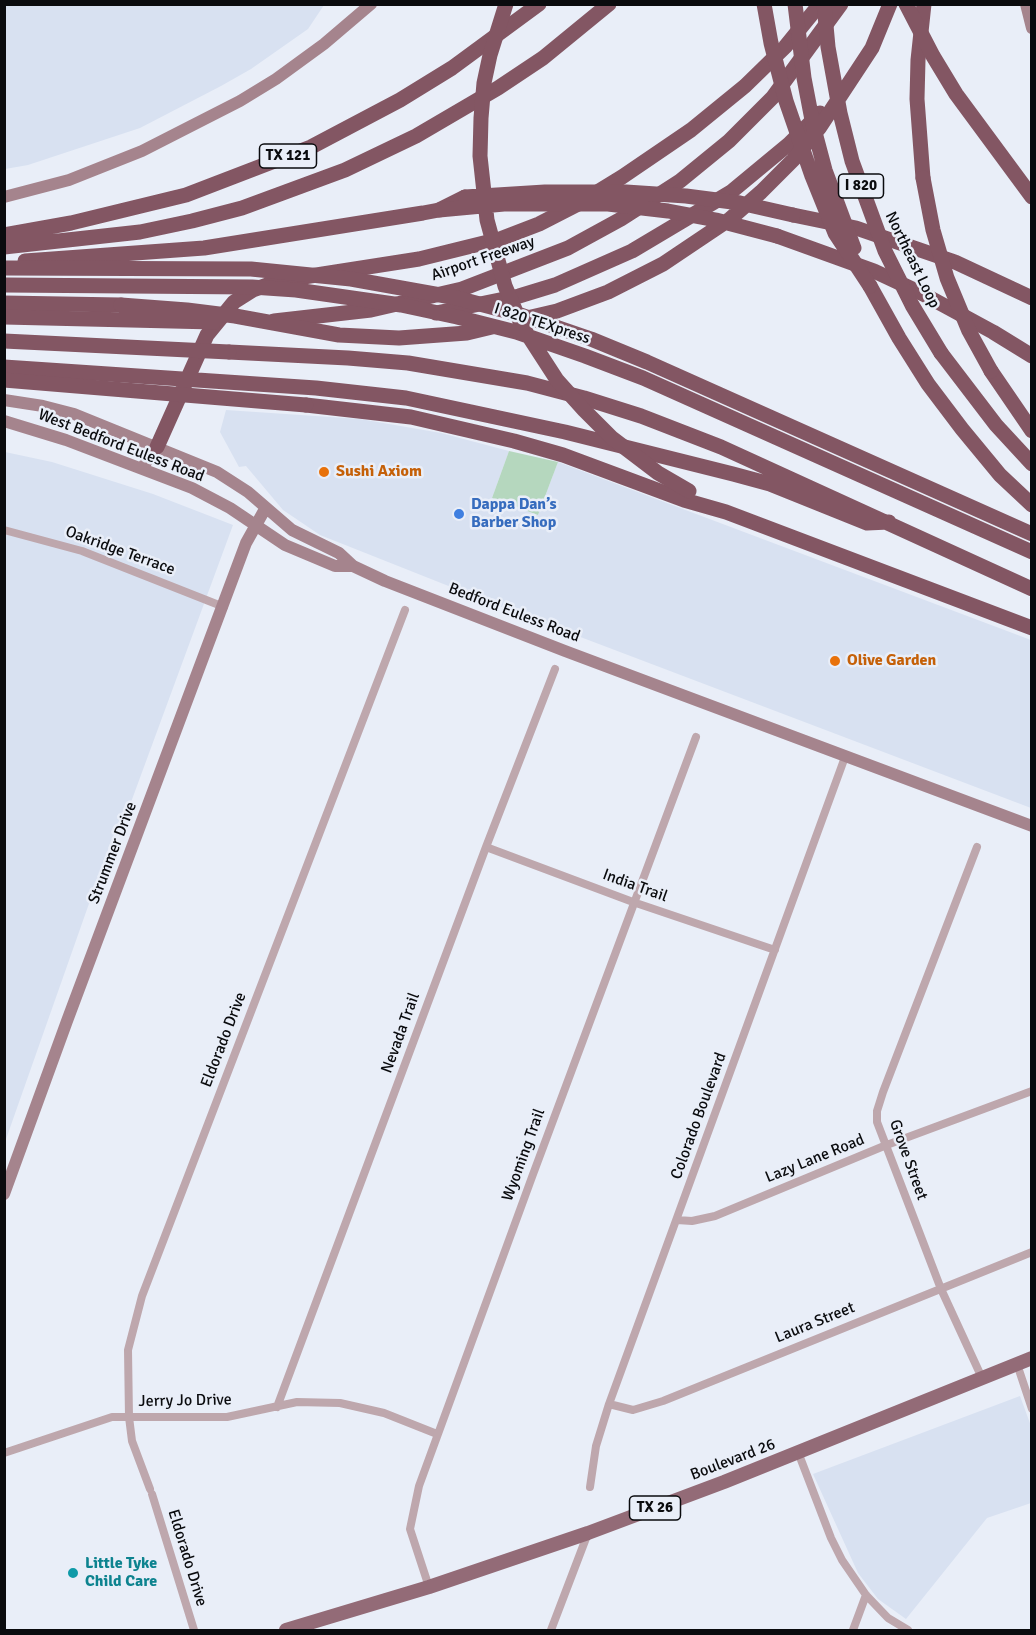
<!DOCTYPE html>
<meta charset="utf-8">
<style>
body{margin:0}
#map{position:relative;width:1036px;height:1635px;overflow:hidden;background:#e9eef8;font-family:Signika,sans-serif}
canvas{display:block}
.frame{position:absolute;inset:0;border:6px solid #0a0b0e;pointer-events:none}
</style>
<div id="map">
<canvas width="1036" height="1635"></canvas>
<div class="frame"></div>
</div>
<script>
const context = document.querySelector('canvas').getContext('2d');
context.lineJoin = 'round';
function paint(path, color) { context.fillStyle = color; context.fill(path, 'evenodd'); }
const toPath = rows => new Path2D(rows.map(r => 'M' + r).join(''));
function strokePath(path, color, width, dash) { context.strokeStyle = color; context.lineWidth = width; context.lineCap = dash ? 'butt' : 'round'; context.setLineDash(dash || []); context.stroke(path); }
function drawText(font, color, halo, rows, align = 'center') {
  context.font = font + ' Signika,sans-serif'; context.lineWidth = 5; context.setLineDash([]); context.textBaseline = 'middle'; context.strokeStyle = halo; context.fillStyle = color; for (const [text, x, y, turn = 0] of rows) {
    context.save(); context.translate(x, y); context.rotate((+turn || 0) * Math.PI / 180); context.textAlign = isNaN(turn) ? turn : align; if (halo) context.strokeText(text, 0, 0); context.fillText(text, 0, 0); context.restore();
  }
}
const built = toPath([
 [5,4,324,4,324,5,308,29,251,69,221,86,140,128,28,165,5,169],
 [226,410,360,419,441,433,509,451,492,498,538,515,558,462,1031,640,1031,808,504,608,320,535,283,510,246,466,239,467,220,432],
 [5,452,52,462,153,494,233,525,127,813,120,821,110,844,5,1142],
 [1020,1396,1031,1426,1031,1503,987,1518,906,1619,878,1599,858,1573,813,1474]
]);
const green = toPath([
 [509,451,558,462,538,515,492,498]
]);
const street = toPath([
 [4,530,82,551,224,607],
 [486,847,633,902,775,950],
 [977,847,883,1092,877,1111,877,1122,941,1289,982,1378],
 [677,1220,692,1221,715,1216,884,1146,1032,1091],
 [1017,1364,1032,1409],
 [609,1404,633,1410,663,1401,1032,1252],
 [277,1407,486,847,555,669],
 [798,1452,831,1538,842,1560,866,1595,888,1618,908,1630],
 [4,1453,112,1417,227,1417,297,1402,340,1403,384,1413,437,1434],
 [590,1487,596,1446,609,1404,845,757],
 [150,1489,132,1441,129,1417,128,1350,142,1296,405,610],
 [152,1494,194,1630],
 [429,1587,410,1529,419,1486,532,1177,696,737],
 [551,1630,588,1533],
 [853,1630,866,1595]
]);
const secondary = toPath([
 [1026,4,1032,28],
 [4,197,69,180,142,151,240,101,276,79,324,44,371,4],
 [4,400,43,406,74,414,217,472,248,492,292,530,339,553,353,566,385,581,565,651,1032,826],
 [4,421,66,440,192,488,230,508,285,545,335,566,353,566],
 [142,468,157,447],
 [4,1194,67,1021,246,543,265,509]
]);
const primary = toPath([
 [286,1630,429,1587,588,1533,724,1482,1032,1358]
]);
const highway = toPath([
 [923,178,917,99,918,60,924,4],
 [793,215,856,228,955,262,1032,298],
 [4,235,71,223,186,195,311,147,400,100,452,68,539,4],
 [777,236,874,271,923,294,993,332,1032,356],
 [4,247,140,232,192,221,242,208,345,170,416,136,498,88,543,58,609,4],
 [25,261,204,248,423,213,439,210,465,197],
 [870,286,899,338,928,384,962,429,1000,475,1032,505],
 [4,303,121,305],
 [436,313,519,296,555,285,632,251,731,192,789,144,820,113],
 [274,321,371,310,462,289,568,248,621,219,680,181,729,141,773,97,841,4],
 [229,352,348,358,408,363,527,383,584,398,641,416,721,447,1032,589],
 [941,353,996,425,1032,464],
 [4,367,316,388,406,398,565,432,733,474,770,484,867,523,889,522],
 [991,371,1032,431],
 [306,405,411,417,514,441,563,455,684,500,726,512,1032,628],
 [157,447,207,335,234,302,253,290,278,281,419,259,500,239,539,224,578,204,622,177,691,130,745,86,785,47,820,4]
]);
const highwayBridge = toPath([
 [506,4,490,55,484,83,481,118,480,156,487,220,505,286,522,326,557,380,584,410,612,438,658,473,689,491],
 [764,4,771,43,786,101,812,176,835,233,870,286],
 [795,4,804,78,813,125,825,170,854,248],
 [824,4,828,47,840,113,852,161,885,251,912,305,941,353],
 [906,4,933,56,956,94,1032,197],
 [923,178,933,230,947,278,969,331,991,371],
 [465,197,545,192,626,192,686,196,740,203,793,215],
 [439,210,504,204,608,204,668,211,716,220,777,236],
 [4,268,251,269,351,279,457,298,521,315,591,339,647,362,1032,534],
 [4,285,252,287,296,290,401,305,457,317,516,332,585,356,643,378,1032,552],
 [121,305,187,310,235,316,339,335,399,338,467,333,492,327],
 [4,317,214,322],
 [527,318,557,311,608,292,663,264,730,219,761,192,793,160,820,127,872,48,890,4],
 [4,341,229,352],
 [4,380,306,405]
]);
const markers = [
 [324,472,6,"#e8710a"],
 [459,514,6,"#3f7fe0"],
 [835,661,6,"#e8710a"],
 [73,1573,6,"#0f9aa8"]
];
const shields = [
 [288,156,57],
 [861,186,45],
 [655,1508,51]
];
const shieldNames = [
 ["TX 121",288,156],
 ["I 820",861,186],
 ["TX 26",655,1508]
];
const streetNames = [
 ["Airport Freeway",483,259,-19],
 ["Northeast Loop",912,260,64],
 ["I 820 TEXpress",542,324,18],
 ["West Bedford Euless Road",121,446,21],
 ["Oakridge Terrace",120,551,20],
 ["Bedford Euless Road",514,613,21],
 ["Strummer Drive",113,853,-69],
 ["India Trail",635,886,20],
 ["Nevada Trail",401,1033,-70],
 ["Eldorado Drive",224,1040,-69],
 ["Colorado Boulevard",699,1116,-70],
 ["Wyoming Trail",524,1155,-70],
 ["Lazy Lane Road",815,1159,-22],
 ["Grove Street",908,1160,70],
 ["Laura Street",815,1323,-22],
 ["Jerry Jo Drive",185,1401,-1],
 ["Boulevard 26",733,1460,-21],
 ["Eldorado Drive",187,1558,73]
];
const foodNames = [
 ["Sushi Axiom",336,472],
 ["Olive Garden",847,661]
];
const shopNames = [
 ["Dappa Dan’s",471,505],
 ["Barber Shop",471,523]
];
const cultureNames = [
 ["Little Tyke",85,1564],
 ["Child Care",85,1582]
];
paint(built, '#d8e1f1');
paint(green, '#b5d7be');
strokePath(street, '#bea7ad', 8);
strokePath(secondary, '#a5848d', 12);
strokePath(primary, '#936b77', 14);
strokePath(highway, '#835663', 15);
strokePath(highwayBridge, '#835663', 15);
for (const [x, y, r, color] of markers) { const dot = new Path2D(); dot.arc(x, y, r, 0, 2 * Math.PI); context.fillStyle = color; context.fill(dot); strokePath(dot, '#e9eef8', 2); }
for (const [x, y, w] of shields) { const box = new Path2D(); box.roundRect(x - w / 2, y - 12, w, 24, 4.5); context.fillStyle = '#e9eef8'; context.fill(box); strokePath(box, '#0a0b0e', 1.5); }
drawText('bold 15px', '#0a0b0e', null, shieldNames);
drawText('16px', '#0a0b0e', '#e9eef8', streetNames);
drawText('bold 16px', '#c56008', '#e9eef8', foodNames, 'left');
drawText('bold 16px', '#366cbe', '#e9eef8', shopNames, 'left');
drawText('bold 16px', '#0d838f', '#e9eef8', cultureNames, 'left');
</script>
